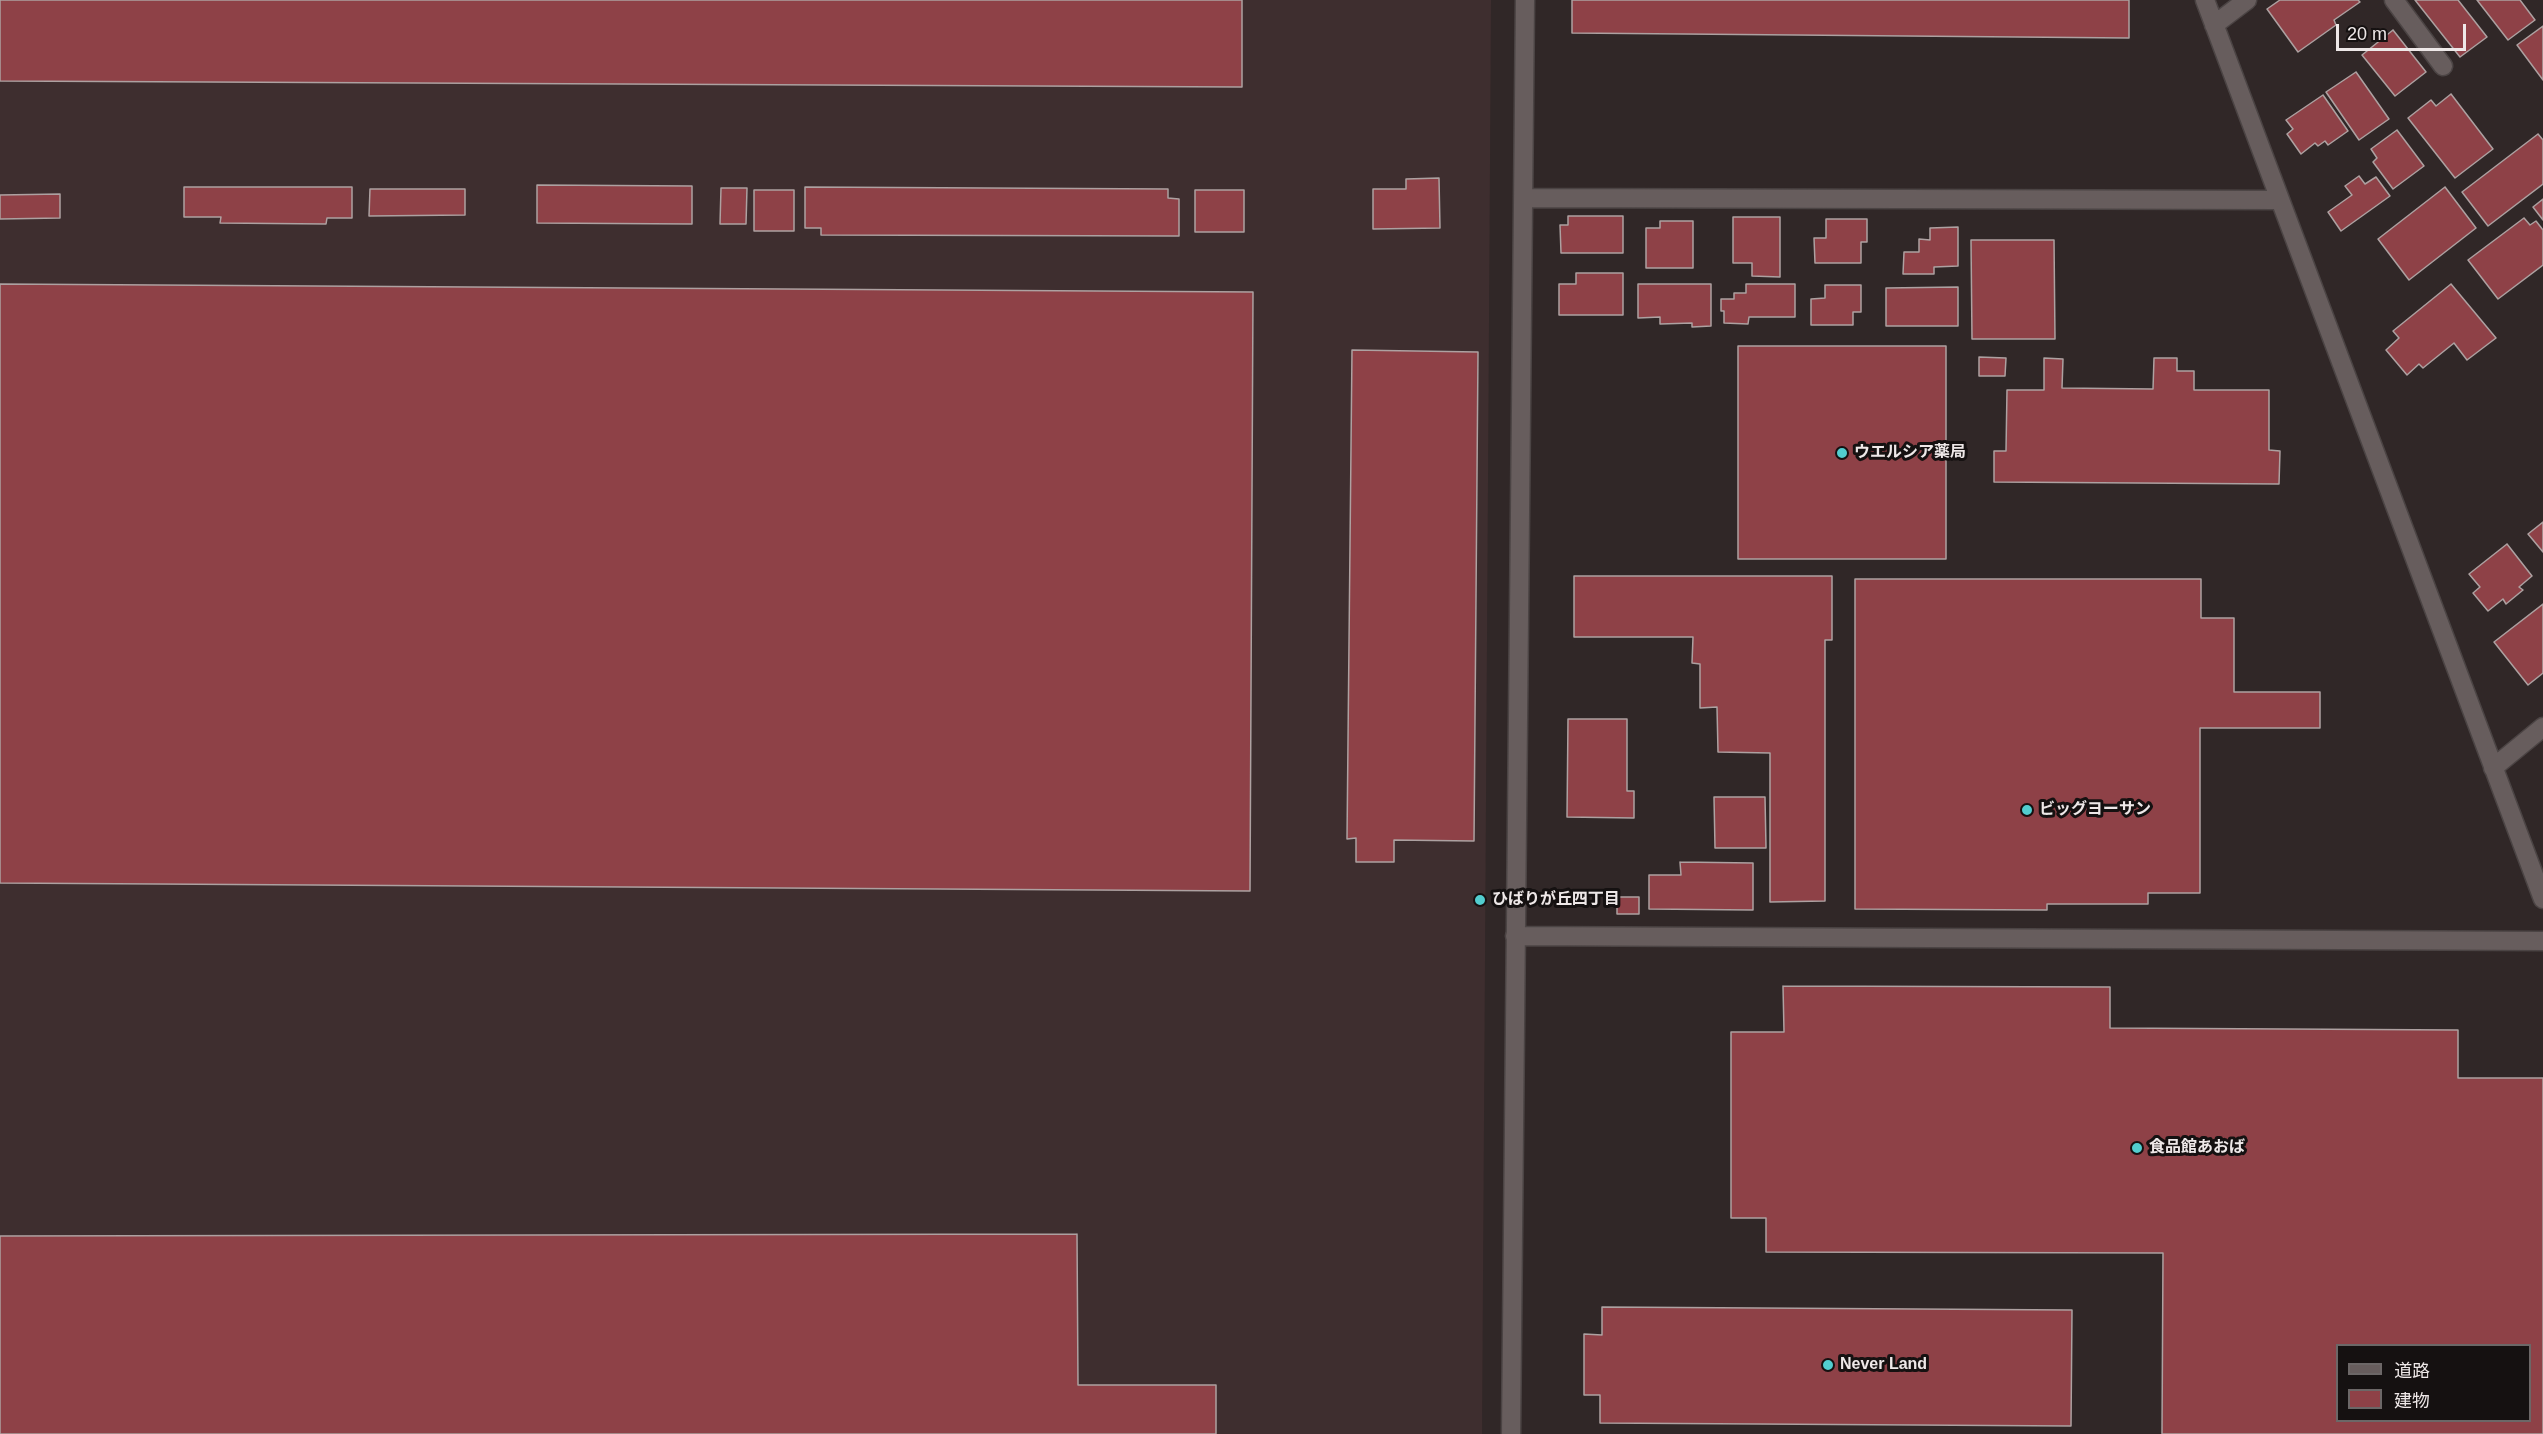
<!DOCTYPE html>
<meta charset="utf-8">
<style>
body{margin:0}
#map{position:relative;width:2543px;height:1434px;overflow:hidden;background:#302727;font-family:Helvetica,"Noto Sans JP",sans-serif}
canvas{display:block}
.legend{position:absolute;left:2336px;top:1344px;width:195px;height:78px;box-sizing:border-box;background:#151111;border:2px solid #6c6767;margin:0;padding:8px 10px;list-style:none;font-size:18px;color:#eee8e8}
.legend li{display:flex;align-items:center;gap:12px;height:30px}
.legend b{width:30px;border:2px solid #6c6767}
.scale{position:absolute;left:2336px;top:24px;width:130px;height:27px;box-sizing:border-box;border:3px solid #eee8e8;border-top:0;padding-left:8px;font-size:18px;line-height:21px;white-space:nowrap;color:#eee8e8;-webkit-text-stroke:4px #151111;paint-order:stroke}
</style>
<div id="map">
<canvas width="2543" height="1434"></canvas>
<ul class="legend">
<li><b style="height:8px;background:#675d5d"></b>道路</li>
<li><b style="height:16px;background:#8e4147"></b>建物</li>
</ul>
<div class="scale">20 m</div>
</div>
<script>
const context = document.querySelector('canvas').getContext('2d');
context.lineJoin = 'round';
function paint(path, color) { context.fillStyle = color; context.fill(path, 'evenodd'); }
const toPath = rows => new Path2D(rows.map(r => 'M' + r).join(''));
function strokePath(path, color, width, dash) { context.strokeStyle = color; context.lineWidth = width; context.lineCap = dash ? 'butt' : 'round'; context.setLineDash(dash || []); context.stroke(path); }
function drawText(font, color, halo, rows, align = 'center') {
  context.font = font + ' Helvetica,"Noto Sans JP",sans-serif'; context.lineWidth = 6; context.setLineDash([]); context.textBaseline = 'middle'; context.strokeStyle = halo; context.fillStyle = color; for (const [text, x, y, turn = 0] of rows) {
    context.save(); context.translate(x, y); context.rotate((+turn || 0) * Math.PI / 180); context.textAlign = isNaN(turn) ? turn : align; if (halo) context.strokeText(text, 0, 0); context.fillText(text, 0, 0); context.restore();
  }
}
const built = toPath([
 [0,0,1491,0,1482,1434,0,1434]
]);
const building = toPath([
 [0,0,1242,0,1242,87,0,81,0,0],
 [1572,0,2129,0,2129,38,1572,33,1572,0],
 [2280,0,2358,0,2360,2,2334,20,2336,25,2298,52,2267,9,2280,0],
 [2415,0,2458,0,2487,37,2460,57,2415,0],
 [2477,0,2520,0,2535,20,2508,40,2477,0],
 [2543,26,2543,80,2517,45,2543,26],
 [2393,30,2426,72,2395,96,2362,55,2393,30],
 [2356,72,2389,119,2359,140,2326,92,2356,72],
 [2451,94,2493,149,2455,178,2408,118,2431,100,2436,106,2451,94],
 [2323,95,2348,131,2328,145,2325,141,2318,146,2315,143,2301,154,2287,134,2293,129,2286,120,2323,95],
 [2397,130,2424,166,2393,189,2373,162,2377,158,2371,149,2397,130],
 [2538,134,2543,140,2543,184,2488,226,2462,192,2538,134],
 [2359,176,2365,184,2376,177,2390,196,2341,231,2328,212,2352,195,2345,186,2359,176],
 [1439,178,1440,228,1373,229,1373,189,1406,189,1406,179,1439,178],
 [537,185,692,186,692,224,537,223,537,185],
 [184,187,352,187,352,218,327,218,326,224,220,223,221,217,184,217,184,187],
 [805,187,1168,189,1168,198,1179,199,1179,236,821,235,821,228,805,228,805,187],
 [2445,187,2476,228,2409,280,2378,239,2445,187],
 [721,188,747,188,746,224,720,224,721,188],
 [370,189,465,189,465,215,369,216,370,189],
 [754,190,794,190,794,231,754,231,754,190],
 [1195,190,1244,190,1244,232,1195,232,1195,190],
 [60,194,60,218,0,219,0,195,60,194],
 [2543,199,2543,220,2533,207,2543,199],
 [1568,216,1623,216,1623,253,1561,253,1560,225,1568,225,1568,216],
 [1733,217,1780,217,1780,277,1752,276,1752,263,1733,263,1733,217],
 [2524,218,2530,225,2536,221,2543,230,2543,265,2498,299,2468,260,2524,218],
 [1826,219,1867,219,1867,242,1861,242,1861,263,1815,263,1814,238,1826,238,1826,219],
 [1660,221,1693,221,1693,268,1646,268,1646,228,1660,228,1660,221],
 [1958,227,1958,266,1934,267,1934,274,1903,274,1904,252,1919,252,1919,239,1930,240,1930,228,1958,227],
 [1971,240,2054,240,2055,339,1972,339,1971,240],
 [1576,273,1623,273,1623,315,1559,315,1559,284,1576,284,1576,273],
 [0,284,1253,292,1250,891,0,883,0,284],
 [1638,284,1711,284,1711,326,1692,327,1692,323,1660,324,1660,317,1638,318,1638,284],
 [1746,284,1795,284,1795,317,1749,317,1748,324,1724,323,1724,311,1721,311,1721,299,1734,299,1734,293,1746,293,1746,284],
 [2451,284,2496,338,2467,360,2454,343,2423,368,2419,364,2407,375,2386,350,2399,338,2393,331,2451,284],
 [1825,285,1861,285,1861,312,1853,312,1853,325,1811,325,1811,299,1825,298,1825,285],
 [1958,287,1958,326,1886,326,1886,288,1958,287],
 [1738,346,1946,346,1946,559,1738,559,1738,346],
 [1352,350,1478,352,1474,841,1394,840,1394,862,1356,862,1356,838,1347,839,1352,350],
 [1979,357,2006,358,2005,376,1979,376,1979,357],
 [2044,358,2063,359,2062,388,2153,389,2154,358,2177,358,2177,371,2194,371,2194,390,2269,390,2269,450,2280,451,2279,484,1994,482,1994,451,2006,451,2007,390,2044,390,2044,358],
 [2543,522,2543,552,2528,534,2543,522],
 [2507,544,2532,576,2519,587,2523,590,2506,604,2503,599,2488,611,2473,593,2480,587,2469,574,2507,544],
 [1574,576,1832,576,1832,640,1825,640,1825,901,1770,902,1770,753,1718,752,1717,707,1700,708,1700,664,1692,663,1693,637,1574,637,1574,576],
 [1855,579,2201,579,2201,618,2234,618,2234,692,2320,692,2320,728,2200,728,2200,893,2148,893,2148,904,2047,904,2047,910,1855,909,1855,579],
 [2543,604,2543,673,2528,685,2494,642,2543,604],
 [1568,719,1627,719,1627,791,1634,791,1634,818,1567,817,1568,719],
 [1714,797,1765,797,1766,848,1715,848,1714,797],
 [1680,862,1753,863,1753,910,1649,909,1649,875,1681,875,1680,862],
 [1617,897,1639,897,1639,914,1617,914,1617,897],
 [1783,986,2110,987,2110,1028,2458,1030,2458,1078,2543,1078,2543,1434,2162,1434,2163,1253,1766,1252,1766,1218,1731,1218,1731,1032,1784,1032,1783,986],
 [2338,1346,2530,1346,2530,1420,2338,1420,2338,1346],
 [1077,1234,1078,1385,1216,1385,1216,1434,0,1434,0,1236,1077,1234],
 [1602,1307,2072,1310,2071,1426,1600,1423,1600,1395,1584,1395,1584,1334,1602,1335,1602,1307]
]);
const minor = toPath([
 [2205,0,2543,899],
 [2394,0,2443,66],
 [2214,25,2247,0],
 [1525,198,2280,200],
 [2493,768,2543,727],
 [1515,936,2543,941],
 [1511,1434,1525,0]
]);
const markers = [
 [1842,453,6,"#52cdcf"],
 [2027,810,6,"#52cdcf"],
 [1480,900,6,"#52cdcf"],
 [2137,1148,6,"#52cdcf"],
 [1828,1365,6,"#52cdcf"]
];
const poiNames = [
 ["ウエルシア薬局",1854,453],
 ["ビッグヨーサン",2039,810],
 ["ひばりが丘四丁目",1492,900],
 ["食品館あおば",2149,1148],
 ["Never Land",1840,1365]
];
paint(built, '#3e2e2f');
paint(building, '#8e4147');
strokePath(building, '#ada1a1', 1.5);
strokePath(minor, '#4b4444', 21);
strokePath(minor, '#675d5d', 18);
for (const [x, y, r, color] of markers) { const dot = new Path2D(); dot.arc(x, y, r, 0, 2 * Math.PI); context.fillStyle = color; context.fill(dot); strokePath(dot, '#151111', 2); }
drawText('bold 16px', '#eee8e8', '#151111', poiNames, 'left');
</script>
